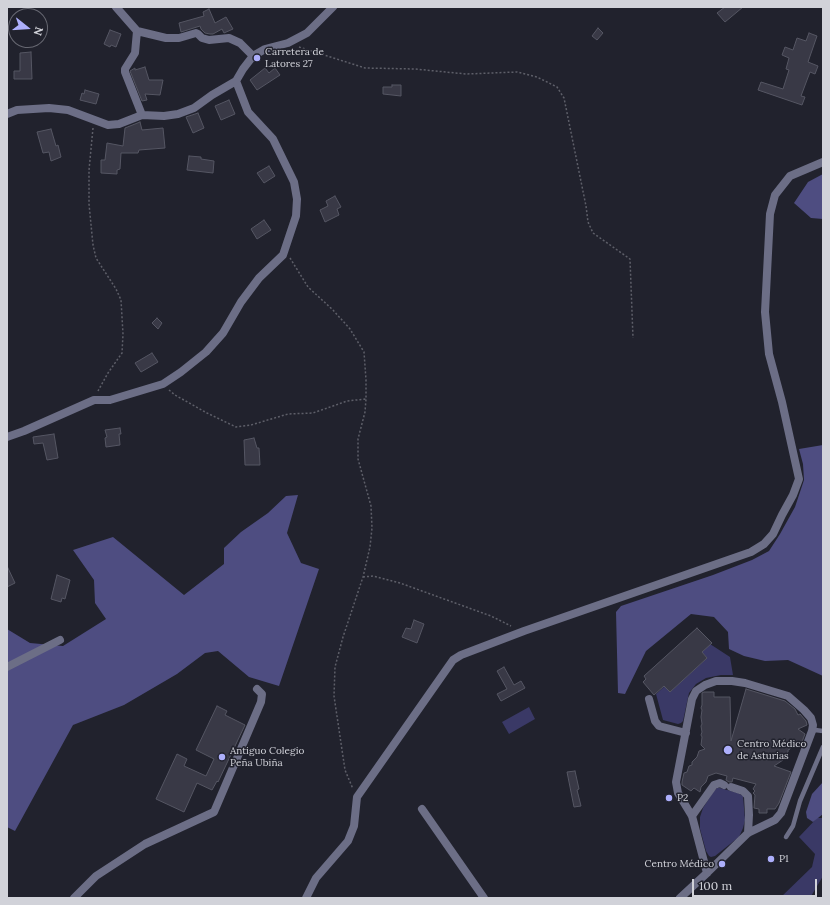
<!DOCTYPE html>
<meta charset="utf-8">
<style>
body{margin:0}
#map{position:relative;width:830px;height:905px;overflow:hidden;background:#21222d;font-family:Lora,serif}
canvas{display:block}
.frame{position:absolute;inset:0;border:8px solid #d1d2d9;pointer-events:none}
.north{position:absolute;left:8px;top:8px;width:40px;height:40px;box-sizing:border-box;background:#21222d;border:1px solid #676872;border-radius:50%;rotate:107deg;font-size:11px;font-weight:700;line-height:16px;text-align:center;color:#d1d2d9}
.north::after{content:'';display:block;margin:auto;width:14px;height:18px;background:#adaffb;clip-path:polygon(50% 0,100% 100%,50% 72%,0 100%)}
.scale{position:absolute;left:692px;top:879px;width:125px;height:18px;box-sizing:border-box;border:2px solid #d1d2d9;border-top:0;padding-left:5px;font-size:12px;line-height:14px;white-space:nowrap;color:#d1d2d9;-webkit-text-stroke:3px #21222d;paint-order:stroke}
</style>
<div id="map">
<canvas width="830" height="905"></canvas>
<div class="frame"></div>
<div class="north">N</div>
<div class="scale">100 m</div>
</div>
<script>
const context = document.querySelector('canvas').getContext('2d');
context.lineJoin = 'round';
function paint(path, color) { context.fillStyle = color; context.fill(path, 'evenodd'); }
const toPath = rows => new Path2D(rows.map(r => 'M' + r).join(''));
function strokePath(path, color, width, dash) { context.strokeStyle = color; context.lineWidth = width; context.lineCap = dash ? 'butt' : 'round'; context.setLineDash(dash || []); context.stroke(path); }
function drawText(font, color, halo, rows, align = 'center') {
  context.font = font + ' Lora,serif'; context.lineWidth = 3; context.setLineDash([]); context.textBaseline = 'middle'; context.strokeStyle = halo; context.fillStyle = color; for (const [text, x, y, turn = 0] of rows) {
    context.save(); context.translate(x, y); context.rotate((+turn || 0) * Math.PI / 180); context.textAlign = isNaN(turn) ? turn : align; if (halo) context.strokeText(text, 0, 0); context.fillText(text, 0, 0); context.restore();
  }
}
const green = toPath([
 [710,644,730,657,733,675,721,675,706,678,696,684,689,693,683,721,681,723,678,724,663,720,656,694,665,686,670,692,707,658,702,652],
 [529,707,535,719,509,734,502,722],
 [717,788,720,788,738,793,743,796,745,820,743,828,739,837,715,856,711,857,709,856,706,851,700,829,700,817,703,808,714,791],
 [817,818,823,818,823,876,810,898,780,898,812,867,815,854,799,837]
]);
const forest = toPath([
 [823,174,823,219,811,218,794,203,808,182],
 [823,445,823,676,788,660,765,661,744,656,729,649,728,632,714,617,691,614,646,651,625,694,618,693,616,612,621,606,713,575,752,560,769,551,780,534,795,507,804,480,803,464,799,449],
 [298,495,287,533,301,563,319,569,279,686,249,677,218,651,205,653,177,674,124,705,73,725,15,831,7,827,7,629,30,643,63,646,106,619,95,603,94,580,73,550,113,537,184,595,224,564,224,548,241,532,268,513,286,496],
 [823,782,823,814,813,822,807,818,806,812,812,794]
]);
const building = toPath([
 [725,7,743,7,725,22,717,13,725,7],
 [209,9,215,23,226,17,233,29,224,33,222,29,213,34,210,34,205,33,201,29,200,26,181,32,179,23,204,16,203,12,209,9],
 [598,28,603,33,597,40,592,36,598,28],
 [110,30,121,34,116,47,111,45,110,47,104,44,110,30],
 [809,33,817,36,808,62,818,66,815,74,810,72,801,96,805,97,802,105,758,90,761,82,783,89,789,70,786,69,789,58,782,55,785,47,793,50,797,38,806,41,809,33],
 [31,52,32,79,14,79,14,71,20,71,20,53,31,52],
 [145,67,149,80,163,80,160,95,145,94,147,100,142,101,130,71,135,68,135,70,145,67],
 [265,68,269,73,275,68,280,75,257,90,250,80,265,68],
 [392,85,401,85,401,96,383,94,383,87,392,87,392,85],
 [85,90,99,94,96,104,80,100,82,93,84,94,85,90],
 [229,100,235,114,221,120,215,106,229,100],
 [198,113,204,128,193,133,186,117,198,113],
 [140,122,142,130,163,128,165,148,139,150,138,153,121,153,120,169,117,170,117,174,101,173,101,160,105,160,107,143,123,146,125,128,140,122],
 [51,129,56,146,58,145,61,157,51,161,49,152,43,153,37,132,51,129],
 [189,156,201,157,201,159,214,161,213,173,187,170,189,156],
 [269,166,275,176,264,183,257,173,269,166],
 [335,196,341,207,337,209,339,215,325,222,320,210,328,206,326,201,335,196],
 [264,220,271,230,257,239,251,229,264,220],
 [157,318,162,323,158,329,152,323,157,318],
 [152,353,158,362,141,372,135,363,152,353],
 [120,428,121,434,119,434,120,445,106,447,105,438,107,437,105,430,120,428],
 [54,434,58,458,47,460,43,443,34,444,33,437,54,434],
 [254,438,257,448,259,448,260,465,245,465,244,440,254,438],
 [7,566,15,583,7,587,7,566],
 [57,575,70,580,65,599,62,598,61,602,51,599,57,575],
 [414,620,424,624,417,643,402,637,406,628,411,629,414,620],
 [697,628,712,643,702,652,707,658,670,692,664,686,654,695,643,682,646,679,644,676,697,628],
 [504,667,514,685,521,681,525,688,501,701,497,694,507,689,497,671,504,667],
 [746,689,785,701,795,709,798,715,800,714,806,721,807,725,798,729,805,734,800,747,790,742,790,749,788,750,788,752,783,757,783,760,774,766,791,772,779,803,775,809,767,809,767,813,759,813,759,809,754,808,755,795,753,793,755,791,753,789,756,784,733,778,732,782,729,782,726,780,727,776,716,773,708,776,706,782,701,787,700,792,694,788,691,791,682,785,682,782,684,773,687,772,689,766,692,765,692,762,697,757,699,751,705,749,701,745,702,737,701,735,702,732,701,726,702,724,701,717,702,710,701,708,702,705,702,693,704,692,714,692,714,697,730,697,731,741,746,689],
 [217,706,227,711,225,715,245,725,218,782,217,781,212,790,197,783,184,812,156,799,177,754,187,759,184,766,206,776,214,759,196,750,217,706],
 [575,771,579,789,577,790,581,806,574,807,567,772,575,771]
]);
const path = toPath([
 [299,47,365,68,415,69,466,74,517,72,537,77,557,87,564,98,586,206,588,222,593,233,630,259,633,338],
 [93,128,89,170,89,204,93,245,96,258,116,289,121,300,123,334,122,353,108,373,98,391],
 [290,258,308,287,333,310,350,329,364,352,366,380,366,399,365,412,358,439,358,459,371,506,372,528,370,547,363,577,343,637,335,667,334,696,345,770,353,789],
 [169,390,175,395,207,413,236,427,251,425,288,414,313,413,347,401,366,399],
 [363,577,373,576,400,583,491,616,511,626]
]);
const lane = toPath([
 [812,731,815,730,823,731],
 [786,837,793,826,800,801,823,747]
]);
const street = toPath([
 [116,7,137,31,166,38,179,38,196,33,198,34,202,38,209,40,229,38,240,43,253,56],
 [137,31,135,53,125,69,125,72,142,115],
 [7,114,17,110,49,108,68,110,108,125,119,124,142,115,164,116,178,114,194,108,212,95,236,81,243,69,253,56,265,49,288,43,307,33,333,7],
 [7,437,24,431,94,400,110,400,163,384,181,372,206,352,223,333,241,302,259,278,283,255,296,216,297,199,294,182,273,139,248,112,236,81],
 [7,667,60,640],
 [649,699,655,721,659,726,686,733],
 [731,787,743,791,748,796,749,815,748,833],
 [422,809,484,898],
 [692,816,714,785,720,783,724,785],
 [74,898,96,876,145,844,214,812,261,702,262,694,257,689],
 [306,898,316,878,348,841,354,826,357,797,453,660,461,655,524,631,751,552,764,544,773,534,782,515,793,495,799,479,782,402,769,354,765,312,770,214,775,195,790,176,823,162],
 [680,898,707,873,748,833,775,820,781,813,812,731,813,725,811,718,804,710,788,696,745,683,732,681,716,681,705,685,696,691,692,699,676,782,678,793,692,816,707,873]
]);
const markers = [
 [257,58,4,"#adaffb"],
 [728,750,5,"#adaffb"],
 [222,757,4,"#adaffb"],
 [669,798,4,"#adaffb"],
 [771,859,4,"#adaffb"],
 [722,864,4,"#adaffb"]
];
const poiNames = [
 ["Carretera de",265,52],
 ["Latores 27",265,64],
 ["Centro Médico",737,744],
 ["de Asturias",737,756],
 ["Antiguo Colegio",230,751],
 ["Peña Ubiña",230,763],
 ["P2",677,798],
 ["P1",779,859],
 ["Centro Médico",714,864,"right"]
];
paint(green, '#3a3966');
paint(forest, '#4e4d81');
paint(building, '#393946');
strokePath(building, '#555663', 1);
strokePath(path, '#5e5f69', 1.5, [2, 2]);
strokePath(lane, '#6c6e86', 4.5);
strokePath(street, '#6c6e86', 8);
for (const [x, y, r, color] of markers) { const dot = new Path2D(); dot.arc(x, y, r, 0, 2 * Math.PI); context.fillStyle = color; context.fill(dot); strokePath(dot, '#21222d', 1.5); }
drawText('10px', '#d1d2d9', '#21222d', poiNames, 'left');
</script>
